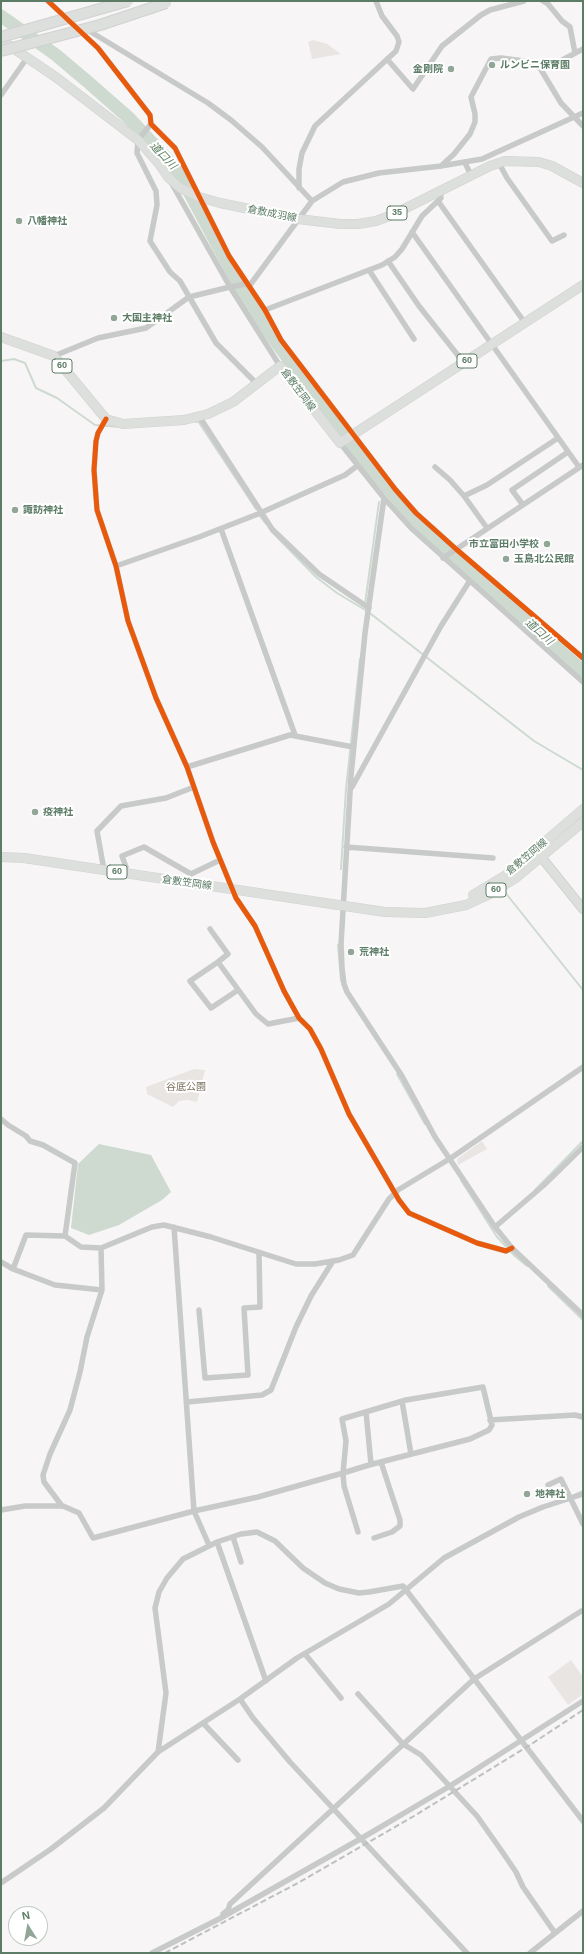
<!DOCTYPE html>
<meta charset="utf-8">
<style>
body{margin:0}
#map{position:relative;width:584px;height:1954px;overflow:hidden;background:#f7f5f6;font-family:Helvetica,sans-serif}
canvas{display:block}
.frame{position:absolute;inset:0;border:2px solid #5c7c66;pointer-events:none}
.north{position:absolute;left:8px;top:1906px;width:40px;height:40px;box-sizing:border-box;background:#fff;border:1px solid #becbc2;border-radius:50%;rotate:349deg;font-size:11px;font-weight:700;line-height:16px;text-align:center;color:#5c7c66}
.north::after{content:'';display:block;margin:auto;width:14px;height:18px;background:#92a698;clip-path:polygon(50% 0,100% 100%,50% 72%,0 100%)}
</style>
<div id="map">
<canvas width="584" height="1954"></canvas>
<div class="frame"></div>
<div class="north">N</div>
</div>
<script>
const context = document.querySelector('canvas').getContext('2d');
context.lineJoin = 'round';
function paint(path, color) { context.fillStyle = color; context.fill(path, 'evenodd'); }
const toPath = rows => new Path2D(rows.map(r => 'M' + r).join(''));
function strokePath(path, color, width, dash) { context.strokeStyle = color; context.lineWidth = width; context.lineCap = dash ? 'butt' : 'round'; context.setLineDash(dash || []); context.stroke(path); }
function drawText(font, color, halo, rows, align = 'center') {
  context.font = font + ' Helvetica,"Noto Sans JP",sans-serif'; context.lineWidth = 4; context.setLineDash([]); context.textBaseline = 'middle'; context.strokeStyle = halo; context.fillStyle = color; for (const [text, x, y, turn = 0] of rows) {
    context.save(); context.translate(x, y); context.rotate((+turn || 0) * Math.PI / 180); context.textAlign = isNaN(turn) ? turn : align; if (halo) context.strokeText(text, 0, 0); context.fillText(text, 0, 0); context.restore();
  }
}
const green = toPath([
 [313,40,327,44,341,54,312,59,308,42],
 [194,1069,205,1070,197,1102,187,1100,179,1101,173,1107,147,1094,146,1087],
 [482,1141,487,1149,458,1165,457,1159],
 [571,1660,583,1677,583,1694,568,1705,548,1677]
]);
const water = toPath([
 [99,1144,151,1155,171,1192,162,1200,119,1225,89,1235,71,1228,78,1164]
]);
const stream = toPath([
 [1,361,14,359,25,363,36,388,57,398,95,425,120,427],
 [196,422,198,421,256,509],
 [383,492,387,489],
 [259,515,266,524],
 [271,531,316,577,337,593,367,611],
 [365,604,379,502],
 [371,614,534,741,583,770],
 [341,869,346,789,360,659],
 [504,891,583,990],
 [338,945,341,981],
 [397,1074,425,1124],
 [461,1180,497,1237,515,1256,527,1266],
 [535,1190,583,1141],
 [548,1286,583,1320],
 [574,1495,583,1491]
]);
const river = toPath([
 [1,16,56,55,88,82,129,118,178,171,244,295,279,346,353,447,433,541,467,567,583,671]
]);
const street = toPath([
 [48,1,98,48,150,115,151,124,175,148,229,256,265,310,281,340,395,489,416,513,456,549,583,658],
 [543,1,548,4,562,21,570,27,575,53],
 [86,29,208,103,231,120,262,147,312,201],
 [387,59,413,89,442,46,481,15,490,10,524,1],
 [540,68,551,66,583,49],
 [1,95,27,58],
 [151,124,138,140,137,153,156,191,157,205,150,241,170,272,180,281,216,343,257,384],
 [465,163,471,175],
 [499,163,507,178,552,241,564,235],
 [441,166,454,154,470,134,475,122,475,114,471,97,491,59,501,58,524,61,540,68,561,103,583,126],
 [172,184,230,287,280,366],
 [299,188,299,169,302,153,315,126,396,51,399,42,397,36,382,16,376,1],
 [438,201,525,323],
 [412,232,579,467],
 [388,261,419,306,464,363],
 [369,270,414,339],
 [250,285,312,201,343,182,379,173,441,166,482,159,583,113],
 [265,310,382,265,395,257,402,249,422,216,441,198,440,191],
 [54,356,98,338,146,328,189,297,230,287,245,284,250,285],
 [199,416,272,529,319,574,369,608],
 [106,419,98,433,96,441,94,470,97,510,116,566,128,621,156,698,187,767,213,842,236,898,255,926,284,991,299,1018,310,1029,321,1049,349,1114,399,1200,409,1213,477,1243,506,1251,512,1248],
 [340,443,384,498,411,528,583,682],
 [435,467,450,480,464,496],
 [384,498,365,633,351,776,341,944,342,968,344,984,347,992,402,1076,435,1137,495,1227,512,1248,583,1315],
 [523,505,512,490,568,452],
 [487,528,464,496,487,485,558,438],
 [221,529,295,735],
 [443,558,583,465],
 [116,566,199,537,258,514,345,475,357,466],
 [187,767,290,735,353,747],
 [352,787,441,626,469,582],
 [346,847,493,858],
 [126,867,122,856,144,847,191,874,220,860],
 [104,870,97,831,121,806,166,798,194,787],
 [210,929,228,954,218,962,256,1014,268,1024,299,1018],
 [218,962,190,981,211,1008,238,990],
 [1,1119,8,1125,26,1136,30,1141,43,1145,75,1163,65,1236,81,1247,101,1248,152,1227,164,1225,211,1237,296,1264,315,1264,339,1260,353,1255,389,1199,398,1190,451,1158,583,1067],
 [174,1227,194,1511,209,1545],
 [495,1227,544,1185,583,1147],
 [1,1262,13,1269,55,1285,102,1290],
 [13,1269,26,1235,65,1236],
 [199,1310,205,1378,248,1375,244,1308,260,1307,259,1253],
 [402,1401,411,1454],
 [187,1402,262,1395,271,1390,296,1327,311,1296,333,1261],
 [366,1412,371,1464],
 [490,1420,575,1415,583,1417],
 [548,1485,561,1479,583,1524],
 [62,1506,44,1482,43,1475,50,1454,70,1410,80,1372,87,1337,102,1290,101,1248],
 [1,1510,25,1506,63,1506,79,1513,93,1538,194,1511,258,1497,343,1473,369,1465,470,1439,489,1430,492,1425,483,1387,406,1400,342,1419,346,1441,343,1473,344,1486,358,1532],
 [233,1537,241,1562],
 [374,1538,392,1532,400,1526,400,1520,381,1462],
 [217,1542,266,1681],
 [305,1654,341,1698],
 [358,1694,403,1744,421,1755,477,1816,501,1850,516,1872,523,1887,555,1933],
 [240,1699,253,1718,290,1762,467,1953],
 [203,1723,238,1760],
 [158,1752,166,1693,155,1608,159,1592,167,1578,183,1559,217,1542,241,1534,257,1532,275,1541,303,1568,325,1583,339,1589,359,1593,369,1592,403,1586,583,1821],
 [1,1883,51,1849,104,1808,158,1752,240,1699,297,1658,389,1604,444,1558,519,1517,543,1507,583,1494],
 [223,1914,228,1910,230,1904,474,1679,583,1610],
 [152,1953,219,1919,362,1838,450,1786,583,1701],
 [530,1953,583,1911]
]);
const secondary = toPath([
 [538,853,583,909]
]);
const primary = toPath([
 [1,40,57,78,138,140,160,165,168,177,180,188,199,197,220,203,298,219,340,224,358,224,376,221,392,215,490,166,505,161,539,162,552,166,583,183],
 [1,337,54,356,106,419,123,424,184,420,208,414,233,402,280,366,340,443,583,285],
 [1,857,24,858,385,912,425,913,466,905,490,894,517,877,583,822],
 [473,895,506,875,583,809]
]);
const rail = toPath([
 [165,1953,296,1884,414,1816,530,1745,583,1710]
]);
const highwayBridge = toPath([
 [1,37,128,1],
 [1,51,100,25,166,3]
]);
const cycleway = toPath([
 [48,1,98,48,150,115,151,124,175,148,229,256,265,310,281,340,395,489,416,513,456,549,583,658],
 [106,419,98,433,96,441,94,470,97,510,116,566,128,621,156,698,187,767,213,842,236,898,255,926,284,991,299,1018,310,1029,321,1049,349,1114,399,1200,409,1213,477,1243,506,1251,512,1248]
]);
const markers = [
 [492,65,4,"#92a698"],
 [451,69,4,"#92a698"],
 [19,221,4,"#92a698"],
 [114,318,4,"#92a698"],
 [15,510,4,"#92a698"],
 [547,544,4,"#92a698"],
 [506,559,4,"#92a698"],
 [35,812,4,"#92a698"],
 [351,952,4,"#92a698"],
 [527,1494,4,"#92a698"]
];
const shields = [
 [397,213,20],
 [467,361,20],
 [62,366,20],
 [117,872,20],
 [496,890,20]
];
const shieldNames = [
 ["35",397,213],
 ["60",467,361],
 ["60",62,366],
 ["60",117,872],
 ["60",496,890]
];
const poiNames = [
 ["ルンビニ保育園",500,65],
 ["金剛院",443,69,"right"],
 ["八幡神社",27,221],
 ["大国主神社",122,318],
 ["諏訪神社",23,510],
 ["市立富田小学校",539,544,"right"],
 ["玉島北公民館",514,559],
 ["疫神社",43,812],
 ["荒神社",359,952],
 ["地神社",535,1494]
];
const streetNames = [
 ["倉敷成羽線",272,214,11],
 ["倉敷笠岡線",298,390,53],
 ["倉敷笠岡線",527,857,-40],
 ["倉敷笠岡線",187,883,8]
];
const parkNames = [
 ["谷底公園",186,1087]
];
const waterNames = [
 ["道口川",163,156,47],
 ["道口川",539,632,42]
];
paint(green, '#e9e5e3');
paint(water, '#cedad0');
strokePath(stream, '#cedad0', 2);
strokePath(river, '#cedad0', 13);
strokePath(secondary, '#d1d2d1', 10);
strokePath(primary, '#d0d2d1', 10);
strokePath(street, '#c7cac8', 5.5);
strokePath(secondary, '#dddfdd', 8);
strokePath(primary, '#dddfdd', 9);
strokePath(rail, '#bcc0be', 2, [6, 3]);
strokePath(highwayBridge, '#d0d1d1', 12, []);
strokePath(highwayBridge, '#dddfdd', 10);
strokePath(cycleway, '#e8590c', 5);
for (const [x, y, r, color] of markers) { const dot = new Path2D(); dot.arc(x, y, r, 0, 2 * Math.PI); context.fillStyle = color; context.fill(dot); strokePath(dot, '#fff', 1.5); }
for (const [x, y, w] of shields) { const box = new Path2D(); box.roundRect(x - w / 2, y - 7, w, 14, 3); context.fillStyle = '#fff'; context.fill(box); strokePath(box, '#5c7c66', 1); }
drawText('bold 9px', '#5c7c66', null, shieldNames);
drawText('bold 10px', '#5c7c66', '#fff', poiNames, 'left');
drawText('10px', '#5c7c66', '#fff', streetNames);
drawText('10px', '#7a715f', '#fff', parkNames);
drawText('italic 11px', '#5a7d60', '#fff', waterNames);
</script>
